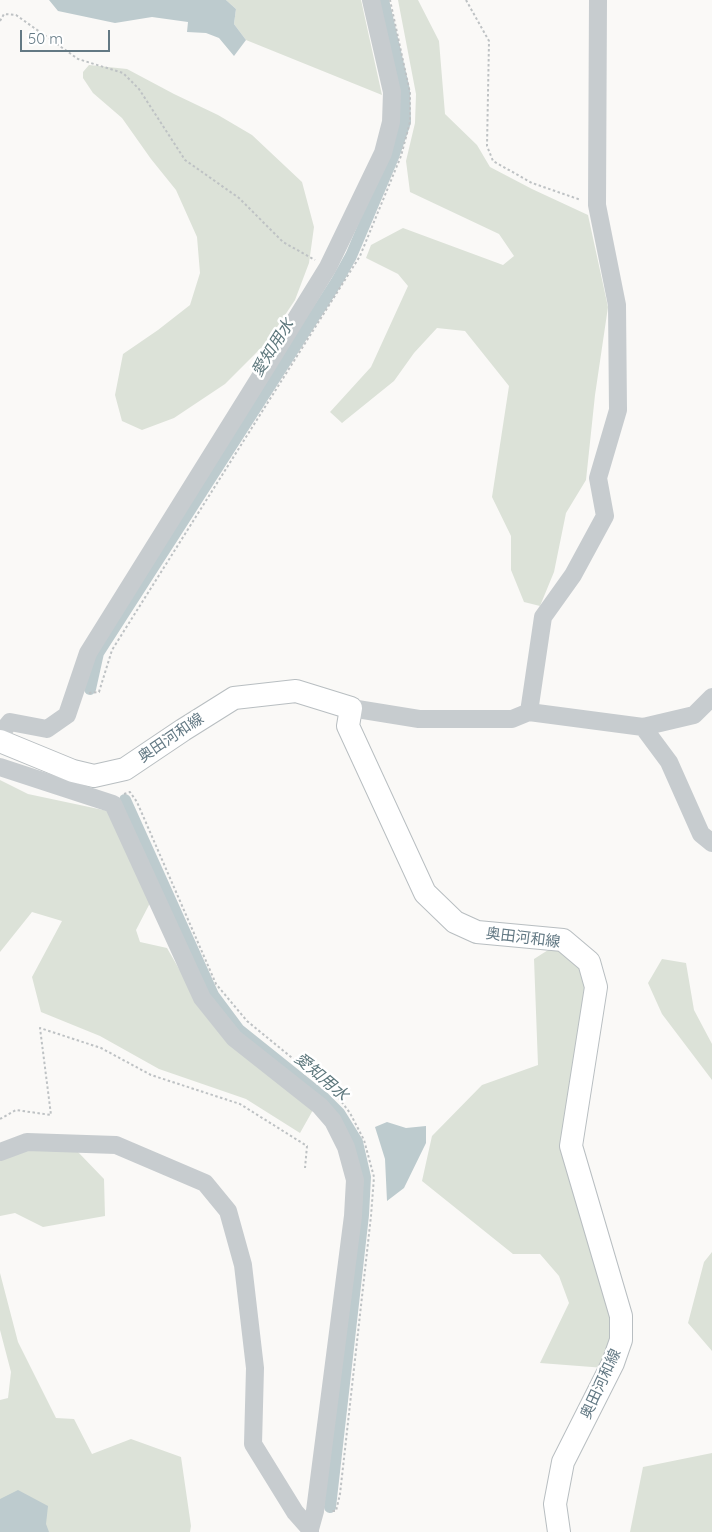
<!DOCTYPE html>
<meta charset="utf-8">
<style>
body{margin:0}
#map{position:relative;width:712px;height:1532px;overflow:hidden;background:#faf9f7;font-family:Quicksand,sans-serif}
canvas{display:block}
.scale{position:absolute;left:20px;top:30px;width:90px;height:22px;box-sizing:border-box;border:2px solid #637984;border-top:0;padding-left:6px;font-size:15px;line-height:18px;white-space:nowrap;color:#637984;-webkit-text-stroke:4px #fff;paint-order:stroke}
</style>
<div id="map">
<canvas width="712" height="1532"></canvas>
<div class="scale">50 m</div>
</div>
<script>
const context = document.querySelector('canvas').getContext('2d');
context.lineJoin = 'round';
function paint(path, color) { context.fillStyle = color; context.fill(path, 'evenodd'); }
const toPath = rows => new Path2D(rows.map(r => 'M' + r).join(''));
function strokePath(path, color, width, dash) { context.strokeStyle = color; context.lineWidth = width; context.lineCap = dash ? 'butt' : 'round'; context.setLineDash(dash || []); context.stroke(path); }
function drawText(font, color, halo, rows, align = 'center') {
  context.font = font + ' Quicksand,"Noto Sans JP",sans-serif'; context.lineWidth = 5; context.setLineDash([]); context.textBaseline = 'middle'; context.strokeStyle = halo; context.fillStyle = color; for (const [text, x, y, turn = 0] of rows) {
    context.save(); context.translate(x, y); context.rotate((+turn || 0) * Math.PI / 180); context.textAlign = isNaN(turn) ? turn : align; if (halo) context.strokeText(text, 0, 0); context.fillText(text, 0, 0); context.restore();
  }
}
const green = toPath([
 [226,0,361,0,382,95,246,40,234,24,236,9],
 [398,0,418,0,439,41,445,114,477,145,490,167,532,189,588,215,608,307,595,395,586,480,566,513,554,572,540,606,524,602,511,570,511,536,492,497,509,386,465,331,437,328,414,353,394,381,342,423,330,412,371,367,408,286,398,274,366,258,371,245,403,228,503,265,514,256,499,234,410,192,406,161,415,123,416,94],
 [89,65,127,69,174,94,218,115,252,135,302,182,314,227,309,263,295,300,267,342,225,384,174,418,142,430,122,421,115,395,123,354,158,330,190,305,200,273,197,237,176,190,151,159,122,118,93,93,83,78,83,72],
 [0,780,28,794,108,811,150,903,136,930,140,942,167,948,198,1002,313,1110,300,1133,246,1099,159,1069,100,1036,41,1012,32,977,62,921,32,912,0,952],
 [556,945,580,962,589,991,565,1144,616,1316,605,1368,540,1363,569,1303,559,1276,540,1254,513,1254,422,1181,432,1136,482,1085,538,1065,534,959],
 [662,959,686,963,694,1010,712,1044,712,1080,662,1014,648,983],
 [26,1150,78,1152,104,1179,105,1216,43,1227,15,1213,0,1216,0,1159],
 [712,1252,712,1351,688,1323,704,1262],
 [0,1273,18,1342,56,1418,74,1419,92,1454,131,1439,181,1457,191,1526,190,1532,0,1532,0,1400,8,1398,11,1372,0,1330],
 [712,1453,712,1532,630,1532,643,1467]
]);
const water = toPath([
 [49,0,226,0,236,9,234,24,246,40,234,56,219,38,206,33,187,32,188,22,152,17,115,23,58,11],
 [387,1122,406,1128,426,1126,426,1143,404,1188,387,1201,385,1159,375,1127],
 [18,1490,48,1506,46,1524,49,1532,0,1532,0,1499]
]);
const canal = toPath([
 [90,689,98,653,337,281,351,256,393,157,405,122,404,90,383,0],
 [125,800,213,995,239,1030,324,1098,339,1113,357,1142,365,1177,363,1215,330,1507]
]);
const path = toPath([
 [466,0,489,41,487,146,493,161,532,183,581,200],
 [0,21,4,14,16,15,78,59,123,73,139,89,185,160,239,198,283,242,315,260],
 [89,693,99,692,112,650,360,256,401,156,410,122,410,93,390,0],
 [124,794,130,792,137,802,216,984,247,1021,335,1093,350,1113,364,1140,374,1177,371,1216,340,1494,336,1511,330,1511],
 [0,1119,16,1110,51,1115,40,1028,101,1048,151,1075,240,1104,307,1146,305,1168]
]);
const minor = toPath([
 [351,708,419,719,512,719,529,712,643,727,669,762,701,834,712,843],
 [529,712,543,617,573,575,605,516,598,478,618,410,617,305,597,205,598,0],
 [643,727,694,715,712,697],
 [0,734,10,722,47,729,67,715,88,653,257,382,328,267,383,153,391,122,392,92,371,0],
 [0,767,113,804,202,998,234,1038,320,1106,333,1121,346,1147,355,1180,353,1216,315,1511,310,1529],
 [0,1152,27,1142,116,1145,205,1183,228,1211,243,1265,255,1368,253,1444,295,1512,310,1529,310,1532]
]);
const major = toPath([
 [0,741,73,771,94,776,125,769,183,730,234,698,296,691,351,708,348,726,425,893,455,922,477,932,563,940,589,962,596,987,571,1146,621,1316,621,1340,613,1363,563,1462,555,1504,559,1532]
]);
const streetNames = [
 ["奥田河和線",171,738,-34],
 ["奥田河和線",523,938,7],
 ["奥田河和線",601,1384,-65]
];
const waterNames = [
 ["愛知用水",273,348,-58],
 ["愛知用水",321,1077,40]
];
paint(green, '#dce2d8');
paint(water, '#bdcbce');
strokePath(canal, '#bdcbce', 12);
strokePath(major, '#b8bec1', 24);
strokePath(path, '#bec2c4', 2, [2.5, 2.5]);
strokePath(minor, '#c7cccf', 18);
strokePath(major, '#fff', 22);
drawText('15px', '#637984', '#fff', streetNames);
drawText('italic 16px', '#5e787d', '#fff', waterNames);
</script>
